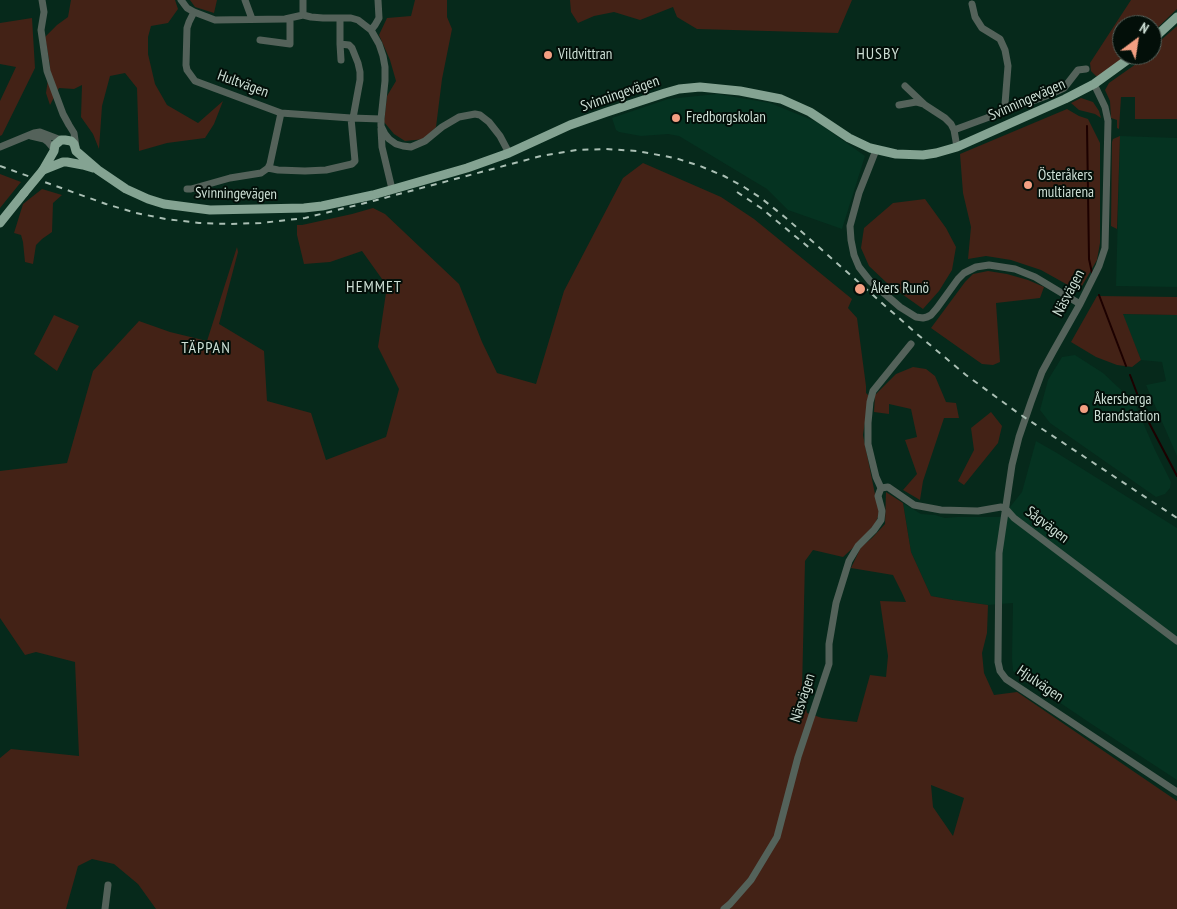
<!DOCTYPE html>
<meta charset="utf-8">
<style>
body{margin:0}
#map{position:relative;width:1177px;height:909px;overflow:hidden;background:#06291b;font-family:"PT Sans Narrow",sans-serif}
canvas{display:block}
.north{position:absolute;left:1112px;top:15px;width:50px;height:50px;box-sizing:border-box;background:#030f09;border:1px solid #54625b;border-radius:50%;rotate:31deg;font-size:14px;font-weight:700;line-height:20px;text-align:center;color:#cddfd5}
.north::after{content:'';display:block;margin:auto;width:18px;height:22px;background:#f39f82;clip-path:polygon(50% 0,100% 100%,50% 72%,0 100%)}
</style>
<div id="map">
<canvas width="1177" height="909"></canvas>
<div class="north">N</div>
</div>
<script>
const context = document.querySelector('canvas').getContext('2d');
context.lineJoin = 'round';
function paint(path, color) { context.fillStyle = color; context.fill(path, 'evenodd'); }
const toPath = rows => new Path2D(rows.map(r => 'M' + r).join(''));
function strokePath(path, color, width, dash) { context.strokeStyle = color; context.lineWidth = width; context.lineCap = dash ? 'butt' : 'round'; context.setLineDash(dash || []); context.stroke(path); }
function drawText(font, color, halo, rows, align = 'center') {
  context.font = font + ' "PT Sans Narrow",sans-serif'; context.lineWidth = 4; context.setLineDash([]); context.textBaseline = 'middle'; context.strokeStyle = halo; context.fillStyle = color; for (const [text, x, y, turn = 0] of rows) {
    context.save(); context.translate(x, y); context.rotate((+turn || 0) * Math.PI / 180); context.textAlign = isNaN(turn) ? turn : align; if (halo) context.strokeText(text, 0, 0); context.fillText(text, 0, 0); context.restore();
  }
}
const built = toPath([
 [717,94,770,103,817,122,865,156,842,229,788,210,767,189,679,136,668,134,641,136,619,132,616,130,612,118,668,99],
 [1120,136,1177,138,1177,287,1116,286],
 [1122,314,1177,315,1177,456,1146,385,1166,381,1162,362,1141,360],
 [1075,355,1103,373,1134,402,1155,450,1171,482,1170,488,1165,494,1156,497,1050,423,1040,410,1048,380,1062,357],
 [1036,441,1057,453,1177,528,1177,780,1090,723,1013,671,1012,658,1013,603,988,605,953,600,931,596,911,552,903,503,921,514,935,515,945,518,957,517,1002,517,1022,492]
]);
const green = toPath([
 [71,0,175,0,178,9,168,23,151,26,148,37,148,54,155,84,167,105,198,123,223,101,214,124,205,138,167,143,139,151,137,88,125,73,110,76,102,106,99,149,93,134,81,117,82,85,74,89,59,88,50,105,46,93,50,65,45,37,57,25,68,17],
 [190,0,217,0,214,13,195,7],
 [415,0,447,0,447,17,452,29,442,79,436,127,425,139,405,141,394,134,384,122,387,96,396,81,390,60,379,35,387,18,411,16],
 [570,0,852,0,838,33,697,29,677,17,673,7,640,20,614,12,594,16,578,23,571,12],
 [1131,0,1177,0,1177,9,1152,33,1152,25,1122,25,1122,55,1129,55,1100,76,1096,76,1091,71,1090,63],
 [32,18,35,68,2,135,0,136,0,101,16,67,0,64,0,23],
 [1177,26,1177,119,1135,119,1135,97,1121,97,1119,129,1117,128,1117,120,1111,118,1110,101,1105,90,1109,83,1136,64,1145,55,1152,55,1152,48],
 [1081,98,1093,102,1099,111,1101,118,1095,114,1079,110,1071,103],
 [1067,109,1079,116,1088,119,1100,143,1100,243,1097,260,1082,286,1075,289,1041,270,1011,260,986,256,968,259,971,227,963,193,960,154],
 [1120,136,1117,229,1111,226,1112,142,1113,139],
 [643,163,721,197,754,219,852,299,848,308,857,318,866,386,866,393,869,396,863,435,875,494,880,512,875,524,854,547,843,557,813,550,805,561,802,690,807,713,822,718,857,722,870,675,886,677,888,656,880,601,906,602,902,593,893,575,851,568,861,547,872,538,885,524,886,492,903,503,911,552,931,596,953,600,988,605,987,633,982,653,984,673,994,695,1017,692,1177,801,1177,909,156,909,138,884,114,864,92,859,78,866,66,909,0,909,0,758,11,749,79,756,75,662,36,652,25,655,0,618,0,471,67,463,93,371,139,321,170,332,207,341,237,247,238,252,219,324,264,351,267,401,311,413,326,460,386,437,399,389,378,347,387,286,362,251,330,262,304,264,297,235,297,225,302,225,352,214,373,208,385,214,459,284,482,342,497,373,536,384,564,291,623,178],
 [931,785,964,798,953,836,933,807],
 [0,174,21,182,0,208],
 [42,189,62,195,53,203,52,232,42,239,36,245,33,264,25,262,23,242,21,235,14,233,23,204],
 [925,199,946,228,956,247,952,270,939,291,923,309,888,284,869,266,861,248,864,228,893,203],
 [988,271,1007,274,1028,280,1044,287,1040,298,996,303,1000,362,993,365,982,364,931,328,965,282,973,274],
 [1097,296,1177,297,1177,315,1123,314,1141,360,1132,367,1117,365,1096,357,1071,342],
 [54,315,79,326,57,371,34,354],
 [913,367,926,369,935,376,946,402,956,403,959,418,944,418,923,481,920,500,903,490,917,474,905,440,917,437,911,409,889,404,889,414,874,412,875,395,896,374],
 [991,412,1002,426,998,443,964,485,958,481,974,450,971,428]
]);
const stream = toPath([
 [1087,126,1089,259,1092,273],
 [1099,295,1126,366],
 [1130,375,1146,417,1177,476]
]);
const minor = toPath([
 [42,0,44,12,41,30,47,71,63,114,69,125,74,133,76,147],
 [181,0,187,8,194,12,215,20,285,19,303,15,311,17,323,18,351,18,358,20,371,30,379,44,383,56,385,67,385,81,381,119,381,126,385,134,389,139,396,144,403,146,411,147,425,141,442,127,459,117,475,114,480,115,489,122,500,136,509,153],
 [245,0,252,19],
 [303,0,303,15],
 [972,4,975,17,982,28,1000,39,1005,50,1008,66,1005,104,1007,111],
 [194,12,189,22,187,28,186,65,187,70,195,81,281,113,351,118,381,119],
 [340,18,340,44,349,45,352,48,358,63,360,72,360,80,353,118],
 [371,30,375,25,379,18,378,0],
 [260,40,290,44,290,18],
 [340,44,341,60],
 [1094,84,1105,107,1108,121,1105,248,1099,266,1080,304,1054,350,1042,372,1031,402,1019,437,1012,465,999,553,998,662,1000,671,1006,679,1177,792],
 [905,86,925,105,945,118,951,124,954,130,957,147],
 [899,105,916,102,923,104],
 [381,129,382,147,392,189],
 [954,130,1049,95,1064,88,1078,70,1086,69],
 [31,136,44,139,48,142,54,149],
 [0,147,34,133,40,132,61,140],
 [876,150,859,193,850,226,851,240,854,255,859,267,870,281,900,307,916,317,923,318,927,317,931,315,937,308,958,279,964,273,976,267,989,265,1015,269,1035,277,1080,304],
 [268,168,278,170,305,171,326,170,352,164,355,161,351,118],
 [187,189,191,189,230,178,261,173,268,168,270,164,281,113],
 [881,488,888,487,914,505,941,510,978,511,1001,507,1006,509,1014,518,1177,641],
 [881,488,876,477,868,444,868,423,870,402,873,391,911,344],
 [105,909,108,885],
 [724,909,730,904,751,880,777,837,798,757,829,664,829,644,836,603,849,561,858,546,874,530,881,520,882,511,878,496,881,488]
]);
const major = toPath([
 [1152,40,1177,17],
 [43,170,54,151,55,145,61,140,65,140,71,141,74,144,76,151,98,170,126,189,148,199,164,204,210,210,304,208,322,206,373,195,467,168,509,153,570,125,607,112,665,93,679,89,700,87,740,91,781,99,810,112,849,138,870,148,896,154,923,155,936,153,957,147,1065,99,1094,84,1134,55],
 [43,170,63,162,67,162,83,165,93,168],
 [0,223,24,193]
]);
const rail = toPath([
 [0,166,106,204,136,213,166,219,199,223,229,224,261,223,305,218,373,201,541,156,577,150,605,149,637,151,675,158,700,166,724,176,744,187,761,198,786,218,917,334,966,375,1018,413,1177,518],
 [737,192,761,208,812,250]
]);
const majorBridge = toPath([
 [24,193,43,170]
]);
const markers = [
 [548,55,5,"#f39f82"],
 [676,118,5,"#f39f82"],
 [1028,185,5,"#f39f82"],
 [860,289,6,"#f39f82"],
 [1084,409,5,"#f39f82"]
];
const poiNames = [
 ["Vildvittran",558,55],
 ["Fredborgskolan",686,118],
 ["Österåkers",1038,176],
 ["multiarena",1038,193],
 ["Åkers Runö",871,289],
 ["Åkersberga",1094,400],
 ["Brandstation",1094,417]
];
const streetNames = [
 ["Hultvägen",243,84,20],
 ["Svinningevägen",620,94,-19],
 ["Svinningevägen",1027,100,-24],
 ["Svinningevägen",236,194,1],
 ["Näsvägen",1069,293,-62],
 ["Sågvägen",1047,525,37],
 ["Hjulvägen",1040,684,34],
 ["Näsvägen",803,698,-72]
];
const neighbourhoodNames = [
 ["HUSBY",878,54],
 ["HEMMET",374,287],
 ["TÄPPAN",206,348]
];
paint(built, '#053321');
paint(green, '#432216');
strokePath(stream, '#1c0100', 2);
strokePath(minor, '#54625a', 7);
strokePath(major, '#84a392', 9);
strokePath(rail, '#aabfb4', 2, [6, 6]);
strokePath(majorBridge, '#84a392', 9);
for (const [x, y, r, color] of markers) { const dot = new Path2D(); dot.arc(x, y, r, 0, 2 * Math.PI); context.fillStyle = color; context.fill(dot); strokePath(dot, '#030f09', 2); }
drawText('15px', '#cddfd5', '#030f09', poiNames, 'left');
drawText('15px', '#cddfd5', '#030f09', streetNames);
context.letterSpacing = '1px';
drawText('16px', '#cddfd5', '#030f09', neighbourhoodNames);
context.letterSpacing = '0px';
</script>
